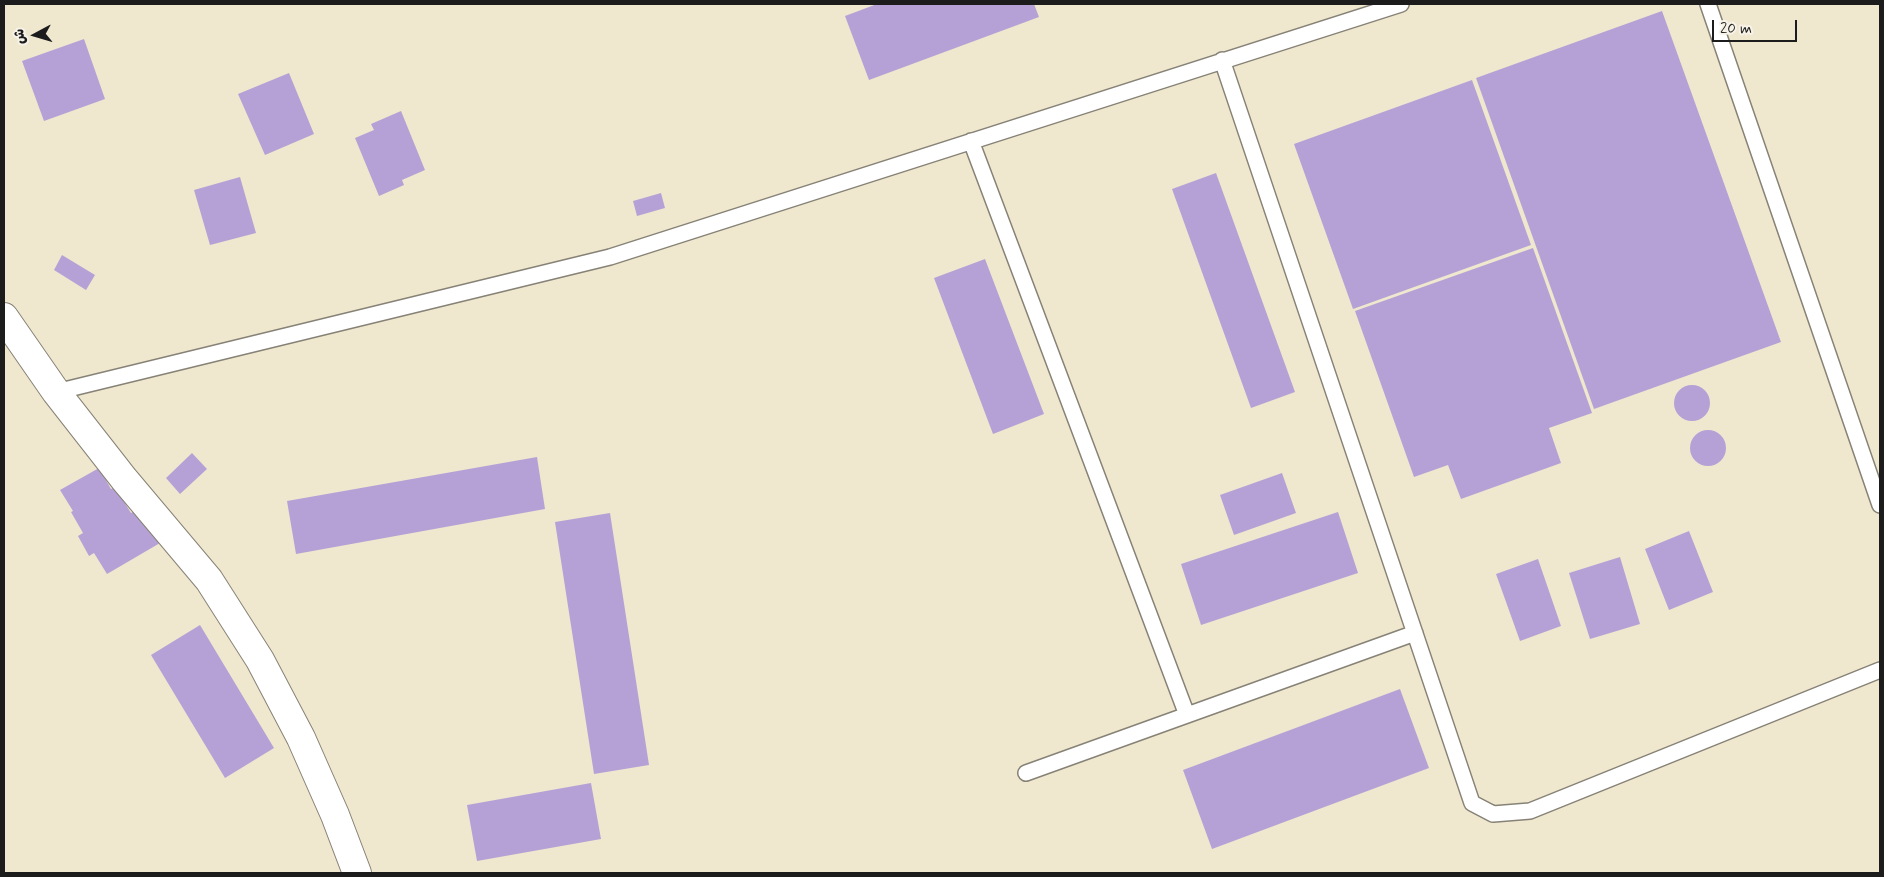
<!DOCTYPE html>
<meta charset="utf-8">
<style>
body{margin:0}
#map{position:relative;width:1884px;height:877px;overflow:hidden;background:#f0e7cf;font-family:Mynerve,"Playpen Sans Arabic",sans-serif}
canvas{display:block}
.frame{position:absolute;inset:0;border:5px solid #1c1c1c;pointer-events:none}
.north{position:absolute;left:10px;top:10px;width:50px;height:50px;-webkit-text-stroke:4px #f7f3e8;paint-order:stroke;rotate:264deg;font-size:14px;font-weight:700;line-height:20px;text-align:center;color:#1c1c1c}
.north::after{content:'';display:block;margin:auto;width:18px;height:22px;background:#1c1c1c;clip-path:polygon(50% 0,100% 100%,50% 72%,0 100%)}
.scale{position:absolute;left:1712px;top:20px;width:85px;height:22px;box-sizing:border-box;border:2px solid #1c1c1c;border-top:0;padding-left:6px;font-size:15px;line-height:18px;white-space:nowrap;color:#1c1c1c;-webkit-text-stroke:4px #f7f3e8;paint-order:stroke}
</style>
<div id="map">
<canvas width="1884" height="877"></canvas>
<div class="frame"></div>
<div class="north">ش</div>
<div class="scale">20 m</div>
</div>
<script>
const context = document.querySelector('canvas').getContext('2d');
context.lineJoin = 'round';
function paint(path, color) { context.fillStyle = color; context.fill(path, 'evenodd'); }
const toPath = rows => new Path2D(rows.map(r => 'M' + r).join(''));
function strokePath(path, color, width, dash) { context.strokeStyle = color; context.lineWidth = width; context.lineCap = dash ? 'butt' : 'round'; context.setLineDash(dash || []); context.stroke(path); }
const building = toPath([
 [877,4,1034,4,1039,17,869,80,845,16],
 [1662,11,1781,342,1594,409,1476,78],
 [84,39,105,99,44,121,22,61],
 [289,73,314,134,265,155,238,94],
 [1472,80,1531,245,1353,309,1294,144],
 [401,111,425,170,402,180,404,185,379,196,355,138,374,130,371,124],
 [1216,173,1295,392,1251,408,1172,189],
 [240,177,256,233,210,245,194,190],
 [661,193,665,208,637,216,633,201],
 [1533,248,1592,413,1549,428,1561,463,1461,499,1448,465,1414,477,1355,311],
 [62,255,95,275,86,290,54,270],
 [985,259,1044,414,993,434,934,278],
 '1674 403a18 18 0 1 1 36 0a18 18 0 1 1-36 0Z',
 '1690 448a18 18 0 1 1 36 0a18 18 0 1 1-36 0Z',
 [192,453,207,469,180,494,166,478],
 [537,457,545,509,296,554,287,501],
 [99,468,111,489,115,487,131,513,140,508,160,543,107,574,94,553,89,556,78,536,83,533,71,512,73,511,60,490],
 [1282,473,1296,513,1234,535,1220,495],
 [1338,512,1358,573,1201,625,1181,564],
 [610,513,649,765,594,774,555,522],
 [1689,531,1713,592,1669,610,1645,549],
 [1620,557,1640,624,1590,639,1569,573],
 [1538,559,1561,626,1520,641,1496,574],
 [200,625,274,748,225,778,151,655],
 [1400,689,1429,768,1212,849,1183,770],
 [591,783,601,839,477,861,467,805]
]);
const service = toPath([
 [1708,4,1880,505],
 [1222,60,1472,803,1493,814,1530,811,1880,670],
 [971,141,1187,715],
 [56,392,610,257,1401,4],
 [1026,773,1415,633]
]);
const minor = toPath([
 [4,317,56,392,124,479,209,580,260,660,301,738,335,815,357,873]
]);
paint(building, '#b6a1d6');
strokePath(service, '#868276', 18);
strokePath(minor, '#868276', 30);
strokePath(service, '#fff', 15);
strokePath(minor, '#fff', 28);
</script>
